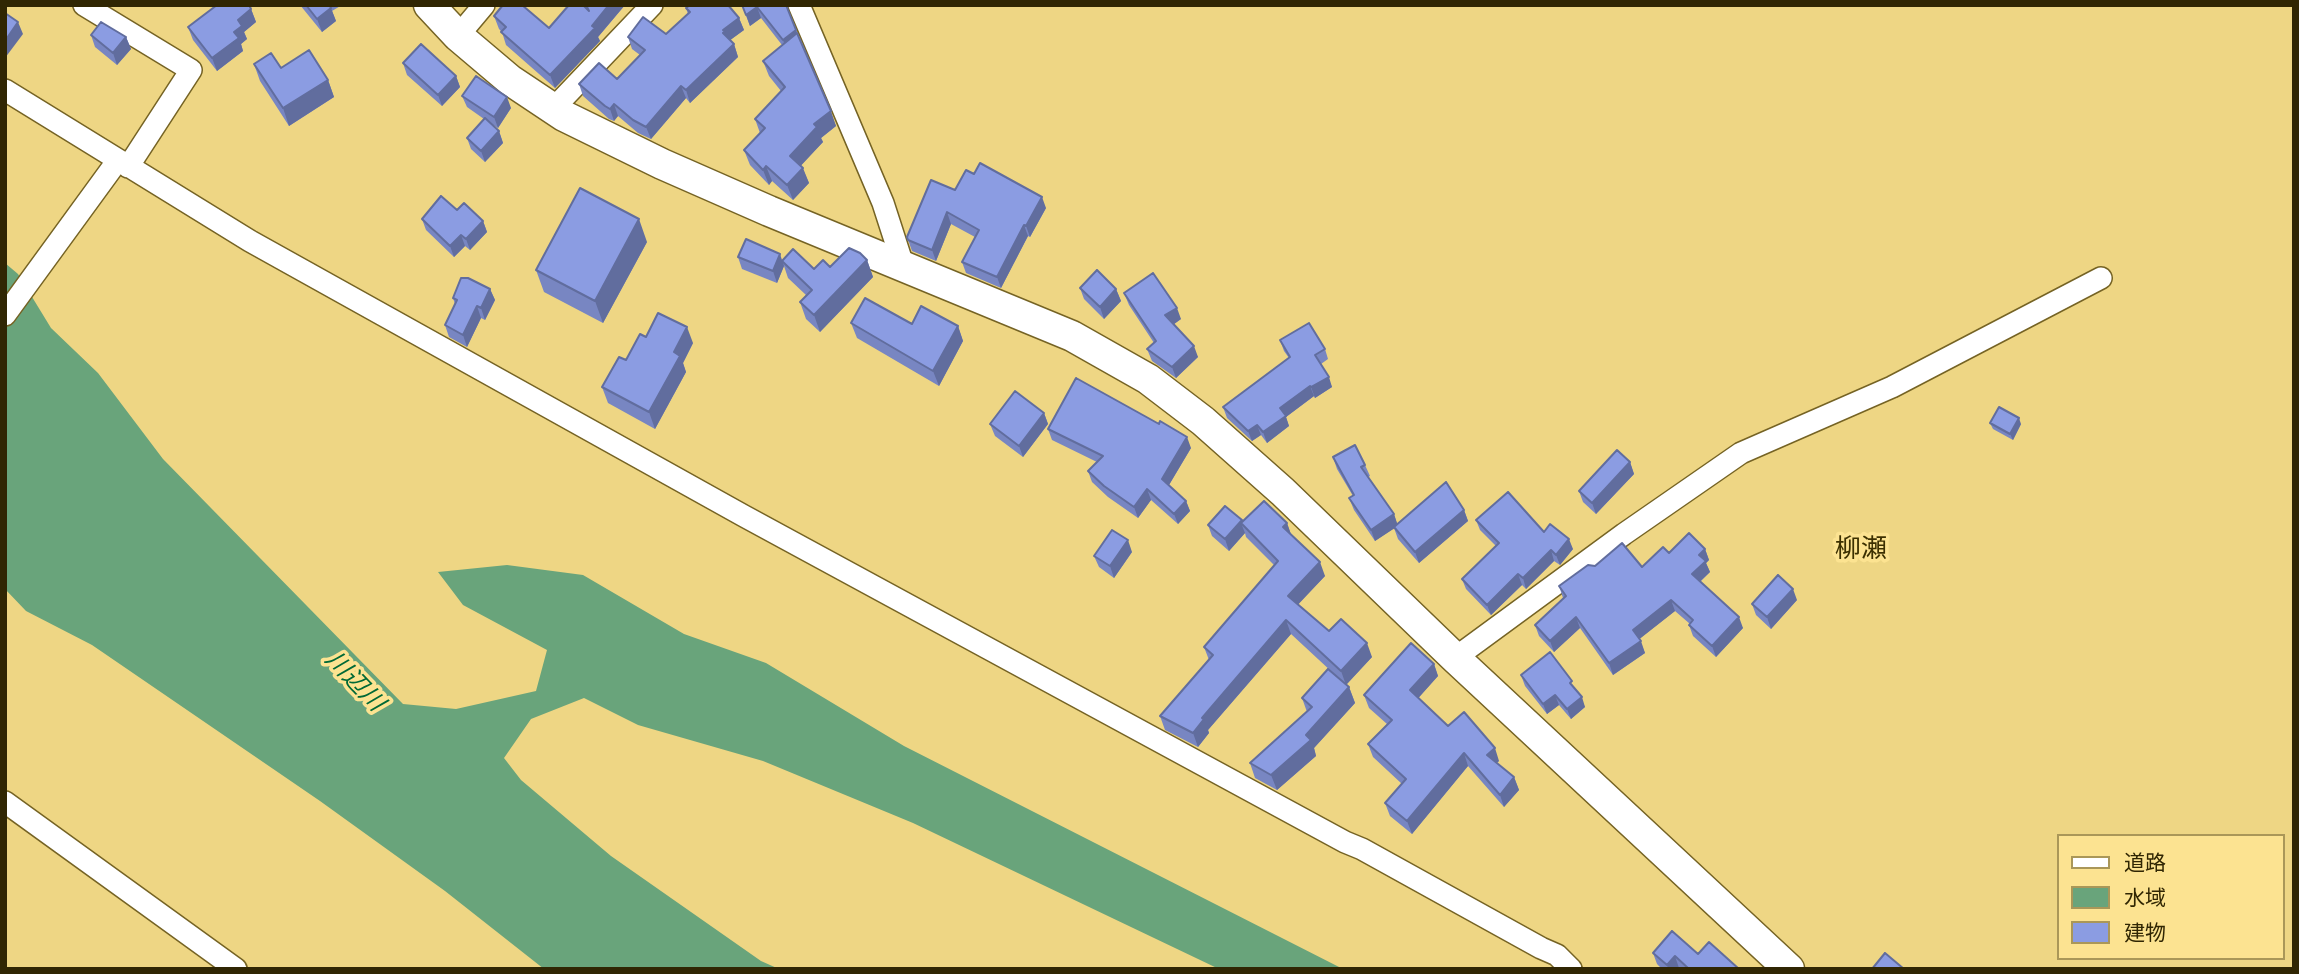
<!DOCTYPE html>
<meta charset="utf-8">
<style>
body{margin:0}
#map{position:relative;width:2299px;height:974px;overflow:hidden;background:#eed684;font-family:Spectral,"Noto Sans JP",serif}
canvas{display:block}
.frame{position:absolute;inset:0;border:7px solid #302603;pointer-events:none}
.legend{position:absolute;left:2057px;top:834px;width:228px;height:126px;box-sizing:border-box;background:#fce391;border:2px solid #aa9758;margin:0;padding:9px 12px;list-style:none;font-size:21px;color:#302603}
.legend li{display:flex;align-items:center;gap:14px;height:35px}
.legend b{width:35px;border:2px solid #aa9758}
</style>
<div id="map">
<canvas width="2299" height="974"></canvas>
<div class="frame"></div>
<ul class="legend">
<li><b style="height:9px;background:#fff"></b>道路</li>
<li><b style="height:19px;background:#69a47b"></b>水域</li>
<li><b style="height:19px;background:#8b9ce2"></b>建物</li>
</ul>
</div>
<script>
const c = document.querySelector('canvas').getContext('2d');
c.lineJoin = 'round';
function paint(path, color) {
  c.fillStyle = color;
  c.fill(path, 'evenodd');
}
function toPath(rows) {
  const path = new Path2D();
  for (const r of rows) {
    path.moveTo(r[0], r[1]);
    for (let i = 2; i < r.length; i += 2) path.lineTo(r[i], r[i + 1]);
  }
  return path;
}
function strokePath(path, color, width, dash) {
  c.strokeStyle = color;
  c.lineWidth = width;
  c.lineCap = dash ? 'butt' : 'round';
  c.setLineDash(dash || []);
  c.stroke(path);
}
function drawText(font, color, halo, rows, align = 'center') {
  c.font = font + ' Spectral,"Noto Sans JP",serif';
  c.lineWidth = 7;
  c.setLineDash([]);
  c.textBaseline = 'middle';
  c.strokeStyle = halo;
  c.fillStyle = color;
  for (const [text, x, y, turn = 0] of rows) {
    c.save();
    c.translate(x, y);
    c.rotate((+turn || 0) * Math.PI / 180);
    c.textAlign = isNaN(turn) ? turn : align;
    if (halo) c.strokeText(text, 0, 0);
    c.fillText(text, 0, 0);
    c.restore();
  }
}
paint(toPath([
 [5,263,18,274,51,328,98,373,163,459,403,704,456,709,536,691,547,650,463,605,438,572,507,565,583,575,684,634,766,663,904,746,1343,969,1219,969,913,823,763,761,638,725,584,698,531,719,504,758,521,780,611,856,761,961,779,969,544,969,445,891,320,801,92,645,26,611,5,589]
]), '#69a47b');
const street = toPath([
 [84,5,191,70,128,167],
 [799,5,883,203,903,265],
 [458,36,484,5],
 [5,90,250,241,744,516,1345,842,1362,849,1541,948,1557,955,1571,969],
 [553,109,652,5],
 [5,315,118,160],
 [1455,658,1624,534,1741,453,1892,387,2101,278],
 [5,802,236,969]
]);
const secondary = toPath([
 [429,5,458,36,510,80,564,116,662,164,769,211,1072,336,1148,379,1203,421,1283,492,1455,658,1789,969]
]);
strokePath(street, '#756324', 24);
strokePath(secondary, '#756324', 33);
strokePath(street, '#fff', 21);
strokePath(secondary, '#fff', 30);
paint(toPath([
 [214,5,249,5,251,9,256,22,244,32,247,39,241,44,243,51,217,71,193,40,188,27,215,6],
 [300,5,342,5,332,11,336,21,322,32],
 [583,5,625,5,598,37,600,41,555,88,506,45,502,32,499,29,494,16,549,28],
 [742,5,786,5,836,126,821,138,823,142,801,165,809,183,793,200,772,181,769,185,750,165,744,150,760,133,755,119,781,91,769,76,763,61,782,45,761,18,750,26],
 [686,8,739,18,744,30,730,40,734,44,738,57,690,103,686,98,651,139,638,133,618,116,614,121,609,119,583,96,579,84,617,79,640,55,632,49,628,37,666,34,688,14],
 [91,35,126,37,131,49,117,65,95,47],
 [403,63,456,76,460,87,442,106,407,75],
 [254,64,328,80,334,97,289,126,260,81],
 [462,96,511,108,498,128,490,123,499,131,503,143,485,162,471,149,467,138,484,119,467,107],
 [955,190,1046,208,1030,237,1028,236,1001,288,966,273,962,262,975,237,951,224,936,261,912,251,907,237],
 [457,210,483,221,487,232,470,250,465,246,454,257,426,230,422,219],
 [647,242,603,323,544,292,536,270],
 [738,257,782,260,814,269,830,267,867,260,873,277,820,332,806,319,800,302,806,295,788,278,784,266,777,283,742,269],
 [1080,288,1116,289,1121,301,1104,319,1084,299],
 [490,289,495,300,485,320,481,318,467,347,449,337,445,325,455,304,453,298],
 [1124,293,1181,319,1174,324,1198,357,1176,378,1152,361,1147,349,1154,343,1129,305],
 [851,323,912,324,958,326,963,341,939,386,857,338],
 [646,337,693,343,683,363,686,372,655,429,608,403,602,387],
 [1280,340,1325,349,1328,359,1321,364,1332,387,1315,398,1314,396,1286,417,1289,426,1267,443,1261,435,1252,441,1227,418,1223,407,1289,358,1284,351],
 [1044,413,1048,424,1023,457,995,436,990,424],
 [1990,423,2021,424,2013,440,1993,429],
 [1048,429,1191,448,1169,485,1186,501,1190,511,1178,524,1151,500,1138,518,1108,497,1092,482,1088,471,1097,462,1052,440],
 [1333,457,1365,465,1370,476,1368,477,1394,514,1397,524,1464,510,1468,521,1419,563,1398,539,1394,528,1375,541,1354,510,1349,498,1353,496,1337,469],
 [1630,462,1634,474,1596,514,1583,502,1579,491],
 [1476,520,1544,532,1573,549,1560,565,1554,561,1526,589,1522,585,1491,615,1466,589,1462,579,1496,546,1480,530],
 [1242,522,1287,523,1291,535,1325,576,1298,604,1329,631,1372,657,1346,685,1291,634,1208,730,1209,733,1198,747,1165,730,1160,716,1209,660,1204,647,1274,565,1246,537,1245,533,1229,551,1212,536,1208,525],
 [1705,549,1709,560,1706,563,1710,572,1700,582,1743,628,1716,657,1693,636,1689,625,1690,624,1675,611,1639,639,1645,653,1613,675,1580,628,1554,652,1539,636,1535,625,1563,598,1559,586,1595,566,1642,567,1669,553],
 [1132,552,1114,578,1099,567,1094,556],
 [1797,600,1771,629,1756,615,1752,604],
 [1434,664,1438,676,1418,698,1448,726,1499,761,1497,763,1514,777,1519,790,1504,807,1468,766,1412,834,1390,816,1385,803,1402,784,1373,757,1368,744,1387,724,1369,708,1364,695],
 [1521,675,1576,690,1585,707,1571,719,1559,705,1547,714,1525,686],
 [1349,687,1355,703,1314,748,1316,756,1277,790,1255,778,1250,763,1307,712,1302,698],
 [1653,953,1698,954,1739,969,1662,969,1657,964]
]), '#7886c2');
paint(toPath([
 [609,5,625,5,598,37,600,41,555,88,550,75],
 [757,7,761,18,750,26,746,15],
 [331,8,336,21,322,32,317,19],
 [251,9,256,22,244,32,247,39,241,44,243,51,217,71,212,58,238,20],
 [739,18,744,30,729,41,723,33,723,30],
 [18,22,23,34,5,58,5,41],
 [796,30,800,41,787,51,783,40],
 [126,37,131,49,117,65,113,53],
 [734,44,738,57,690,103,686,90],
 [456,76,460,87,442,106,438,95],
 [328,80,334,97,289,126,283,108],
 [681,86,686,98,651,139,646,127],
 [507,97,511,108,498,128,494,117],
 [614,104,618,116,614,121,610,109],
 [831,111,836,126,821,138,823,142,796,171,790,156,814,124],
 [499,131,503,143,485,162,481,151],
 [766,166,772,181,769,185,763,170],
 [803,168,809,183,793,200,787,185],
 [1042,197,1046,208,1030,237,1026,226],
 [947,212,951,224,936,261,932,250],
 [639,219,647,242,603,323,595,301],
 [483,221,487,232,470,250,466,239],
 [1024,225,1028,236,1001,288,997,277],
 [461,235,465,246,454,257,450,246],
 [780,254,784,266,777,283,773,271],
 [867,260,873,277,820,332,814,315],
 [490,289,495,300,485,320,481,308],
 [1116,289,1121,301,1104,319,1100,307],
 [477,306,481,318,467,347,463,335],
 [1177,308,1181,319,1170,327,1165,315],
 [958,326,963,341,939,386,933,371],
 [687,327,693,343,683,363,686,372,655,429,649,412,674,352],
 [1194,346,1198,357,1176,378,1172,367],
 [1329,377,1332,387,1315,398,1311,387],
 [1310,386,1314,396,1286,417,1289,426,1267,443,1263,432,1280,408],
 [1044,413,1048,424,1023,457,1019,446],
 [2019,418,2021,424,2013,440,2010,434],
 [1257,425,1261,435,1252,441,1248,431],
 [1187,437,1191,448,1166,490,1162,479],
 [1630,462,1634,474,1596,514,1592,503],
 [1147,489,1151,500,1138,518,1134,507],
 [1186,501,1190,511,1178,524,1174,514],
 [1464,510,1468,521,1419,563,1415,552],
 [1394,514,1398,526,1375,541,1371,530],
 [1242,520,1243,525,1241,523,1245,533,1229,551,1225,539],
 [1287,523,1292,537,1283,527],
 [1569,539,1573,549,1560,565,1556,555],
 [1128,540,1132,552,1114,578,1110,566],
 [1705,549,1709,560,1706,563,1710,572,1696,585,1692,574,1699,555],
 [1551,550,1554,561,1526,589,1523,578],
 [1320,562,1325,576,1293,610,1288,596],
 [1518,574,1522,585,1491,615,1487,605],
 [1793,589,1797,600,1771,629,1767,617],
 [1671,600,1675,611,1637,641,1633,630],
 [1576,617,1580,628,1554,652,1550,641],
 [1739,617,1743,628,1716,657,1712,646],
 [1286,620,1291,634,1208,730,1209,733,1198,747,1193,733,1202,718],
 [1641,641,1645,653,1613,675,1609,663],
 [1367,643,1372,657,1346,685,1341,671],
 [1434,664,1438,676,1414,703,1410,690],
 [1349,687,1355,703,1314,748,1316,756,1277,790,1271,775],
 [1555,695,1559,705,1547,714,1543,704],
 [1582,697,1585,707,1571,719,1567,709],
 [1495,748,1499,761,1491,767,1487,755],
 [1464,753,1468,766,1412,834,1407,821],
 [1514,777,1519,790,1504,807,1500,795],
 [1675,956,1679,968,1668,969,1667,965]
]), '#616d9e');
const building = toPath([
 [217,5,249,5,251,9,238,20,242,26,234,32,239,38,212,58,188,27,217,5],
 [306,5,329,5,331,8,317,19,306,5],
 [503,5,522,5,549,28,569,5,583,5,589,11,586,5,609,5,592,26,595,28,550,75,501,32,506,27,494,16,503,5],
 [690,5,728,5,739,18,723,30,725,32,723,33,734,44,686,90,681,86,646,127,633,120,614,104,610,109,605,106,579,84,599,63,617,79,645,50,628,37,643,17,666,34,690,12,686,8,690,5],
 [742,5,786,5,796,30,783,40,757,7,746,15,742,5],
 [5,13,18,22,5,41,5,13],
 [101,22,126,37,113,53,91,35,101,22],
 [797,33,831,111,814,124,817,127,790,156,803,168,787,185,766,166,763,170,744,150,765,128,755,119,785,87,763,61,797,33],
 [421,44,456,76,438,95,403,63,421,44],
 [309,50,328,80,283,108,254,64,271,53,281,68,309,50],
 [476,76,507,97,494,117,462,96,476,76],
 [485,118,499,131,481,151,467,138,485,118],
 [980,163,1042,197,1026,226,1024,225,997,277,962,262,979,230,947,212,932,250,908,240,907,237,931,180,955,190,966,170,974,174,980,163],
 [580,188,639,219,595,301,536,270,580,188],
 [441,196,457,210,464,203,483,221,466,239,461,235,450,246,422,219,441,196],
 [746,239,780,254,773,271,738,257,746,239],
 [849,248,860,253,867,260,814,315,800,302,812,290,782,261,793,249,814,269,823,260,830,267,849,248],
 [1097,270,1116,289,1100,307,1080,288,1097,270],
 [1153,273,1177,308,1165,315,1194,346,1172,367,1147,349,1156,341,1124,293,1153,273],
 [461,278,468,278,490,289,481,308,477,306,463,335,445,325,457,300,453,298,461,278],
 [865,298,912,324,921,306,958,326,933,371,851,323,865,298],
 [658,313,687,327,674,352,680,356,649,412,602,387,619,357,626,360,640,334,646,337,658,313],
 [1309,323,1325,349,1315,355,1329,377,1311,387,1310,386,1280,408,1286,416,1263,432,1257,425,1248,431,1223,407,1290,357,1280,340,1309,323],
 [1076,378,1159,424,1160,421,1187,437,1162,479,1186,501,1174,514,1147,489,1134,507,1104,486,1088,471,1103,456,1048,429,1076,378],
 [1015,391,1044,413,1019,446,990,424,1015,391],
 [1999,407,2019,418,2010,434,1990,423,1999,407],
 [1355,445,1365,465,1361,467,1394,514,1371,530,1349,498,1354,495,1333,457,1355,445],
 [1617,450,1630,462,1592,503,1579,491,1617,450],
 [1446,482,1464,510,1415,552,1394,527,1446,482],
 [1508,492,1544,532,1550,524,1569,539,1556,555,1551,550,1523,578,1518,574,1487,605,1462,579,1499,543,1476,520,1508,492],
 [1264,501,1287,523,1283,527,1320,562,1288,596,1329,631,1341,619,1367,643,1341,671,1286,620,1202,718,1204,719,1193,733,1160,716,1213,655,1204,647,1278,561,1241,523,1264,501],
 [1225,506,1242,520,1225,539,1208,525,1225,506],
 [1112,530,1128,540,1110,566,1094,556,1112,530],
 [1689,533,1705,549,1699,555,1706,561,1692,574,1739,617,1712,646,1689,625,1693,620,1671,600,1633,630,1641,641,1609,663,1576,617,1550,641,1535,625,1566,596,1559,586,1588,565,1595,566,1622,543,1642,567,1663,547,1669,553,1689,533],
 [1778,575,1793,589,1767,617,1752,604,1778,575],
 [1411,643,1434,664,1410,690,1448,726,1464,712,1495,748,1487,755,1514,777,1500,795,1464,753,1407,821,1385,803,1406,779,1368,744,1392,720,1364,695,1411,643],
 [1550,652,1572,681,1570,683,1582,697,1567,709,1555,695,1543,704,1521,675,1550,652],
 [1328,669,1349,687,1306,735,1311,740,1271,775,1250,763,1312,707,1302,698,1328,669],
 [1672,931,1698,954,1709,942,1739,969,1689,969,1675,956,1667,965,1653,953,1672,931],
 [1885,953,1904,969,1872,969,1885,953]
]);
paint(building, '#8b9ce2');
strokePath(building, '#616d9e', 2);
drawText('italic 24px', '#016936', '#fce391', [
 ["川辺川",353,683,46]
]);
drawText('26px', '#3c3001', '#fce391', [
 ["柳瀬",1861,552]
]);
</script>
